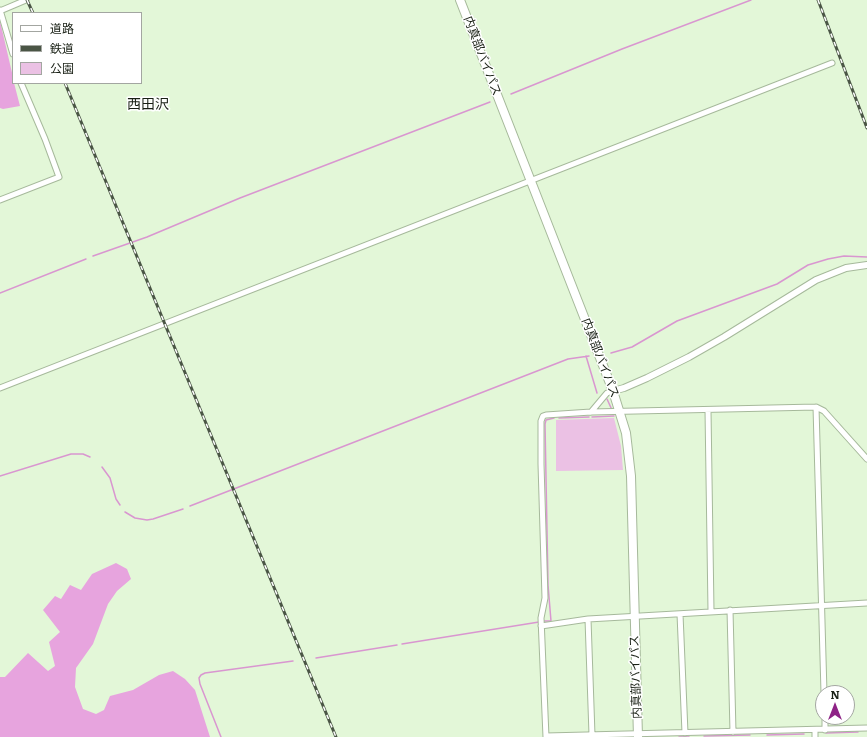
<!DOCTYPE html>
<meta charset="utf-8">
<style>
body{margin:0}
#map{position:relative;width:867px;height:737px;overflow:hidden;background:#e3f7d8;font-family:Literata,"Noto Sans JP",serif}
canvas{display:block}
.legend{position:absolute;left:12px;top:12px;width:130px;height:72px;box-sizing:border-box;background:#fff;border:1px solid #a3a6a1;margin:0;padding:5px 7px;list-style:none;font-size:12px;color:#192015}
.legend li{display:flex;align-items:center;gap:8px;height:20px}
.legend b{width:20px;border:1px solid #a3a6a1}
.north{position:absolute;left:815px;top:685px;width:40px;height:40px;box-sizing:border-box;background:#fff;border:1px solid #a3a6a1;border-radius:50%;rotate:0deg;font-size:11px;font-weight:700;line-height:16px;text-align:center;color:#192015}
.north::after{content:'';display:block;margin:auto;width:14px;height:18px;background:#8e2386;clip-path:polygon(50% 0,100% 100%,50% 72%,0 100%)}
</style>
<div id="map">
<canvas width="867" height="737"></canvas>
<ul class="legend">
<li><b style="height:5px;background:#fff"></b>道路</li>
<li><b style="height:5px;background:#4a5545"></b>鉄道</li>
<li><b style="height:11px;background:#ebc1e4"></b>公園</li>
</ul>
<div class="north">N</div>
</div>
<script>
const c = document.querySelector('canvas').getContext('2d');
c.lineJoin = 'round';
function paint(path, color) {
  c.fillStyle = color;
  c.fill(path, 'evenodd');
}
function toPath(rows) {
  const path = new Path2D();
  for (const r of rows) {
    path.moveTo(r[0], r[1]);
    for (let i = 2; i < r.length; i += 2) path.lineTo(r[i], r[i + 1]);
  }
  return path;
}
function strokePath(path, color, width, dash) {
  c.strokeStyle = color;
  c.lineWidth = width;
  c.lineCap = dash ? 'butt' : 'round';
  c.setLineDash(dash || []);
  c.stroke(path);
}
function drawText(font, color, halo, rows, align = 'center') {
  c.font = font + ' Literata,"Noto Sans JP",serif';
  c.lineWidth = 3;
  c.setLineDash([]);
  c.textBaseline = 'middle';
  c.strokeStyle = halo;
  c.fillStyle = color;
  for (const [text, x, y, turn = 0] of rows) {
    c.save();
    c.translate(x, y);
    c.rotate((+turn || 0) * Math.PI / 180);
    c.textAlign = isNaN(turn) ? turn : align;
    if (halo) c.strokeText(text, 0, 0);
    c.fillText(text, 0, 0);
    c.restore();
  }
}
paint(toPath([
 [614,418,621,446,623,470,556,471,556,420]
]), '#ebc1e4');
paint(toPath([
 [0,21,13,77,13,83,14,83,20,106,3,109,0,108],
 [116,563,127,569,131,579,117,591,108,604,93,644,76,668,75,687,83,709,96,714,104,710,110,696,133,690,159,675,173,671,185,679,195,690,210,737,0,737,0,677,5,677,28,653,48,671,55,666,49,642,60,632,43,610,55,596,61,599,70,585,81,590,92,574]
]), '#e7a4de');
strokePath(toPath([
 [511,94,622,49,751,0],
 [93,256,147,237,240,198,490,102],
 [0,293,86,259],
 [611,353,632,347,677,321,777,284,808,265,828,259,844,256,867,257],
 [586,356,597,393],
 [607,399,612,410],
 [592,417,614,416],
 [559,418,589,417],
 [102,467,110,478,116,499,120,505],
 [0,476,71,454,83,454,90,457],
 [190,506,568,359,589,356],
 [125,512,135,518,147,520,153,519,183,509],
 [543,621,551,621,548,585,545,424,546,420,554,418],
 [402,644,539,622],
 [316,658,397,645],
 [826,733,858,732],
 [767,735,804,734],
 [704,736,750,735],
 [221,737,200,684,199,678,201,675,205,673,293,661],
 [679,737,689,737]
]), '#d996d0', 1.5);
const minor = toPath([
 [0,10,13,54],
 [0,11,26,0],
 [0,200,59,177,45,139,21,83],
 [0,388,832,63],
 [816,407,824,693],
 [708,410,711,611],
 [591,412,607,393,613,391],
 [730,610,733,732],
 [680,614,685,733],
 [588,619,592,735],
 [541,626,588,619,867,603],
 [825,717,825,730],
 [815,730,815,737],
 [546,736,867,728],
 [546,737,541,618,545,598,541,464,541,421,543,416,546,415,591,412,816,407,824,411,867,459]
]);
const tertiary = toPath([
 [613,391,624,388,647,378,689,357,724,337,816,280,846,268,867,265]
]);
const trunk = toPath([
 [460,0,613,391,626,433,631,476,638,737]
]);
strokePath(minor, '#a6b99b', 7);
strokePath(tertiary, '#a6b99b', 8);
strokePath(trunk, '#a6b99b', 10);
strokePath(minor, '#fff', 5);
strokePath(tertiary, '#fff', 6);
strokePath(trunk, '#fff', 8);
const rail = toPath([
 [27,0,33,13],
 [818,0,867,128],
 [65,83,336,737]
]);
strokePath(rail, '#4a5545', 3);
strokePath(rail, '#fff', 1.5, [4.5]);
drawText('12px', '#192015', '#fff', [
 ["内真部バイパス",482,56,69],
 ["内真部バイパス",600,358,69],
 ["内真部バイパス",636,677,-92]
]);
drawText('14px', '#192015', '#fff', [
 ["西田沢",148,105]
]);
</script>
